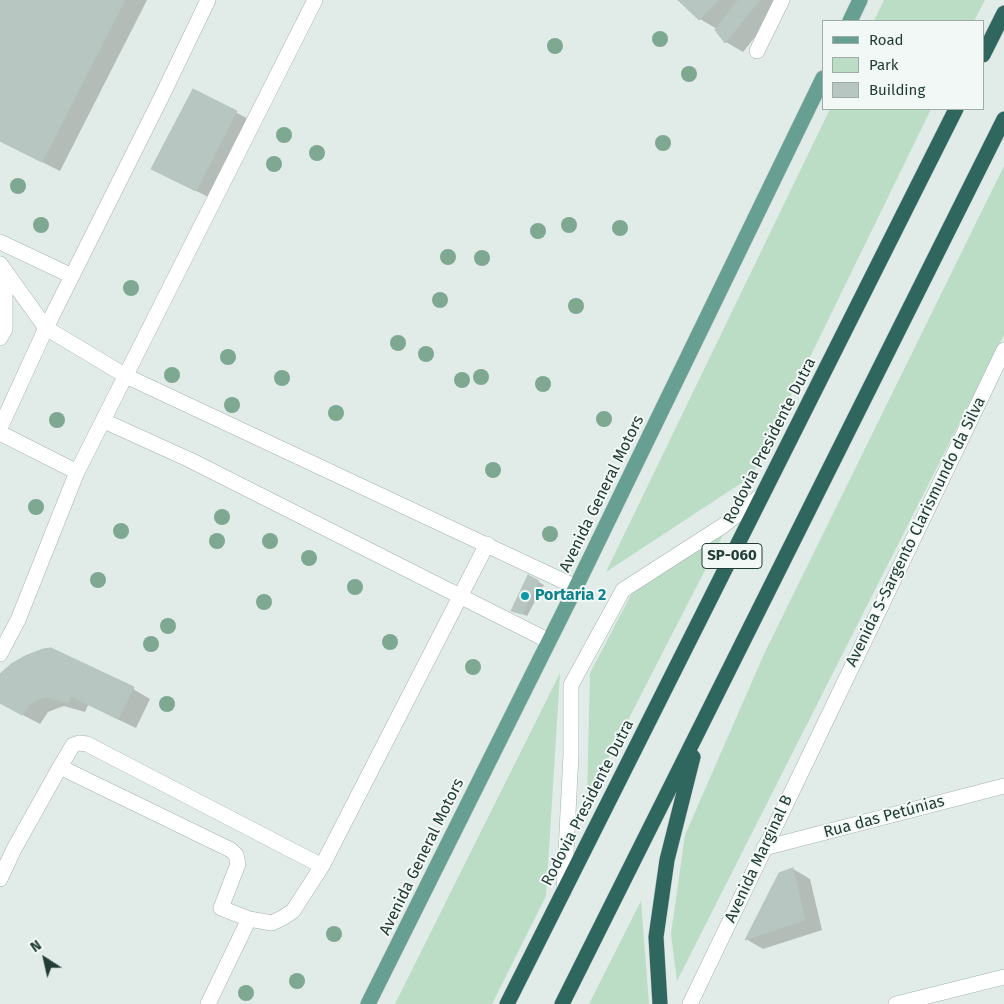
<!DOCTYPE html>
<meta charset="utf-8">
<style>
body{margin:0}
#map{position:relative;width:1004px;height:1004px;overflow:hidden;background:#e1ebe7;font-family:"Fira Sans",sans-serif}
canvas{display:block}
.legend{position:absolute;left:822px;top:20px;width:162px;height:90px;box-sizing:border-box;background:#f2f8f5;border:1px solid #9fada9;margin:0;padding:6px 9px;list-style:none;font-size:15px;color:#223c36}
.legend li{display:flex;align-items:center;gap:10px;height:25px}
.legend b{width:25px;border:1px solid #9fada9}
.north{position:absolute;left:20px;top:934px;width:50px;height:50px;-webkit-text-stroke:4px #f2f8f5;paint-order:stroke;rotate:325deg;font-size:14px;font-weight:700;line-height:20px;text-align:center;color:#223c36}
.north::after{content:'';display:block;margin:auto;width:18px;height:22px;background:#223c36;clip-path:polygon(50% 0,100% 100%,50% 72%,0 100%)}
</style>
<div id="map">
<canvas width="1004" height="1004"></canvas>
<ul class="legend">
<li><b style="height:6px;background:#67a093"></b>Road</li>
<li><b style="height:14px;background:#bbdcc5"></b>Park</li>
<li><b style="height:14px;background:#b7c6c0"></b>Building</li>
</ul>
<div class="north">N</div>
</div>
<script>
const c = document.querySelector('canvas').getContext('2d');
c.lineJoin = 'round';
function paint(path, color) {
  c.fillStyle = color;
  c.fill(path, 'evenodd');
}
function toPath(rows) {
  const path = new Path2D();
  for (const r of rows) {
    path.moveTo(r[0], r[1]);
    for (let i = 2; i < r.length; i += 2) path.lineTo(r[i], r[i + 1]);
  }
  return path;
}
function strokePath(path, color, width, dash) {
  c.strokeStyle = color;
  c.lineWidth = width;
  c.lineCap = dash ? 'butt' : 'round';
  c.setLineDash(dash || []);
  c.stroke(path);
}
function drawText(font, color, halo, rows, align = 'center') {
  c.font = font + ' "Fira Sans",sans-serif';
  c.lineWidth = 4;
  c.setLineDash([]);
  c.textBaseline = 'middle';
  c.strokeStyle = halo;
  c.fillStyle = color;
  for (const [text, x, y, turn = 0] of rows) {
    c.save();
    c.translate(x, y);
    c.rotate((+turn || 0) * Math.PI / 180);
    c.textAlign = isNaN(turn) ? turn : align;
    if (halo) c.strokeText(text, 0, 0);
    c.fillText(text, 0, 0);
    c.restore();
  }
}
paint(toPath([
 [884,0,985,0,974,21,874,21],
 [830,109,931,109,752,476,606,572],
 [1004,166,1004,335,677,981,671,934,685,835,765,652],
 [724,533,587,800,590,673,632,593],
 [560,673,546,896,492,1004,395,1004],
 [641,901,649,1004,589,1004]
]), '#bbdcc5');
paint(toPath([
 [0,0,147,0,60,171,0,141],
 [680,0,781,0,783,2,743,52,726,42,717,29,700,19],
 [194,90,254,122,214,200,153,169],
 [529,577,544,585,527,616,512,610],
 [0,676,133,689,150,699,136,728,88,705,85,712,64,706,58,708,48,712,40,724,0,703],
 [793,869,810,879,822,930,763,949,746,939]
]), '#0003');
const building = toPath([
 [0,0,125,0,42,162,0,141,0,0],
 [678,0,719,0,699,20,678,0],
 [738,0,760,0,725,43,715,30,738,0],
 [193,89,237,111,196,191,151,169,193,89],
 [528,575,539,581,522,614,511,611,528,575],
 [51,648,134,687,118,719,71,696,68,703,46,697,40,699,31,703,22,715,0,703,0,674,11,664,25,656,43,649,51,648],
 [793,868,805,920,745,940,779,873,793,868]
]);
paint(building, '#b7c6c0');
strokePath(building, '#b4c5be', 1);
const minor = toPath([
 [757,51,782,0],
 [0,242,72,276],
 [0,264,46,328,126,376,576,587],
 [0,338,5,329,5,272],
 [104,421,190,460,549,641],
 [0,428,46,328,161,98,208,0],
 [0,433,77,472],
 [0,654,18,620,77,472,315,0],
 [60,767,73,745,79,743,87,744,322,866],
 [764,848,1004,786],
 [0,879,14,849,60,767,231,850,236,855,238,864,221,908,249,919,272,923,284,917,293,911,322,866,487,544],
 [564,891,571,754,571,685,623,590,724,525,763,494],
 [208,1004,249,919],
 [690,1004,1004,350],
 [896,1004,1004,977]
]);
const major = toPath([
 [850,21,860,0],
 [368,1004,576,587,823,78]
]);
const highway = toPath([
 [983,55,1004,13],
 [507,1004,956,109],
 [562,1004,1004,119],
 [660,1004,656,937,667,860,693,757]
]);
strokePath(minor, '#a4b3ae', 16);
strokePath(major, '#c1c8c7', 16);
strokePath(highway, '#c1c8c7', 16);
strokePath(minor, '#fff', 15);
strokePath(major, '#67a093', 15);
strokePath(highway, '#2f675e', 15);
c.fillStyle = '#7ea891';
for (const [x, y] of [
 [660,39],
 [555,46],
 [689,74],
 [284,135],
 [663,143],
 [317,153],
 [274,164],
 [18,186],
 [41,225],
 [569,225],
 [620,228],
 [538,231],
 [448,257],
 [482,258],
 [131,288],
 [440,300],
 [576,306],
 [398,343],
 [426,354],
 [228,357],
 [172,375],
 [481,377],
 [282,378],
 [462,380],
 [543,384],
 [232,405],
 [336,413],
 [604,419],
 [57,420],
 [493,470],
 [36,507],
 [222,517],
 [121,531],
 [550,534],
 [217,541],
 [270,541],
 [309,558],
 [98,580],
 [355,587],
 [264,602],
 [168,626],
 [390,642],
 [151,644],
 [473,667],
 [167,704],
 [334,934],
 [297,981],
 [246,993]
]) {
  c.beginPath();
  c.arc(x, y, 8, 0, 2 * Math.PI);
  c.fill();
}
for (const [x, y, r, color] of [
 [525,596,5,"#0f9aa8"]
]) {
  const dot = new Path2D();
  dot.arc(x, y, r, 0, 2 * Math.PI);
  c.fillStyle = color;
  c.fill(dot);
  strokePath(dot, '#f2f8f5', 2);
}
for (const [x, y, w] of [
 [732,556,60]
]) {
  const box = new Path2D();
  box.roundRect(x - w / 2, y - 12.5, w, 25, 4);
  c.fillStyle = '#f2f8f5';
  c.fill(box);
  strokePath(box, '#223c36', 1);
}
drawText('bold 15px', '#223c36', null, [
 ["SP-060",732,556]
]);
drawText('16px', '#223c36', '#f2f8f5', [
 ["Rodovia Presidente Dutra",770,441,-63],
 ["Avenida General Motors",602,494,-64],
 ["Avenida S-Sargento Clarismundo da Silva",916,532,-64],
 ["Rodovia Presidente Dutra",588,803,-63],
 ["Rua das Petúnias",884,817,-15],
 ["Avenida General Motors",422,857,-64],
 ["Avenida Marginal B",759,859,-65]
]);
drawText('bold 16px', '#0d838f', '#f2f8f5', [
 ["Portaria 2",535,596]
], 'left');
</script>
